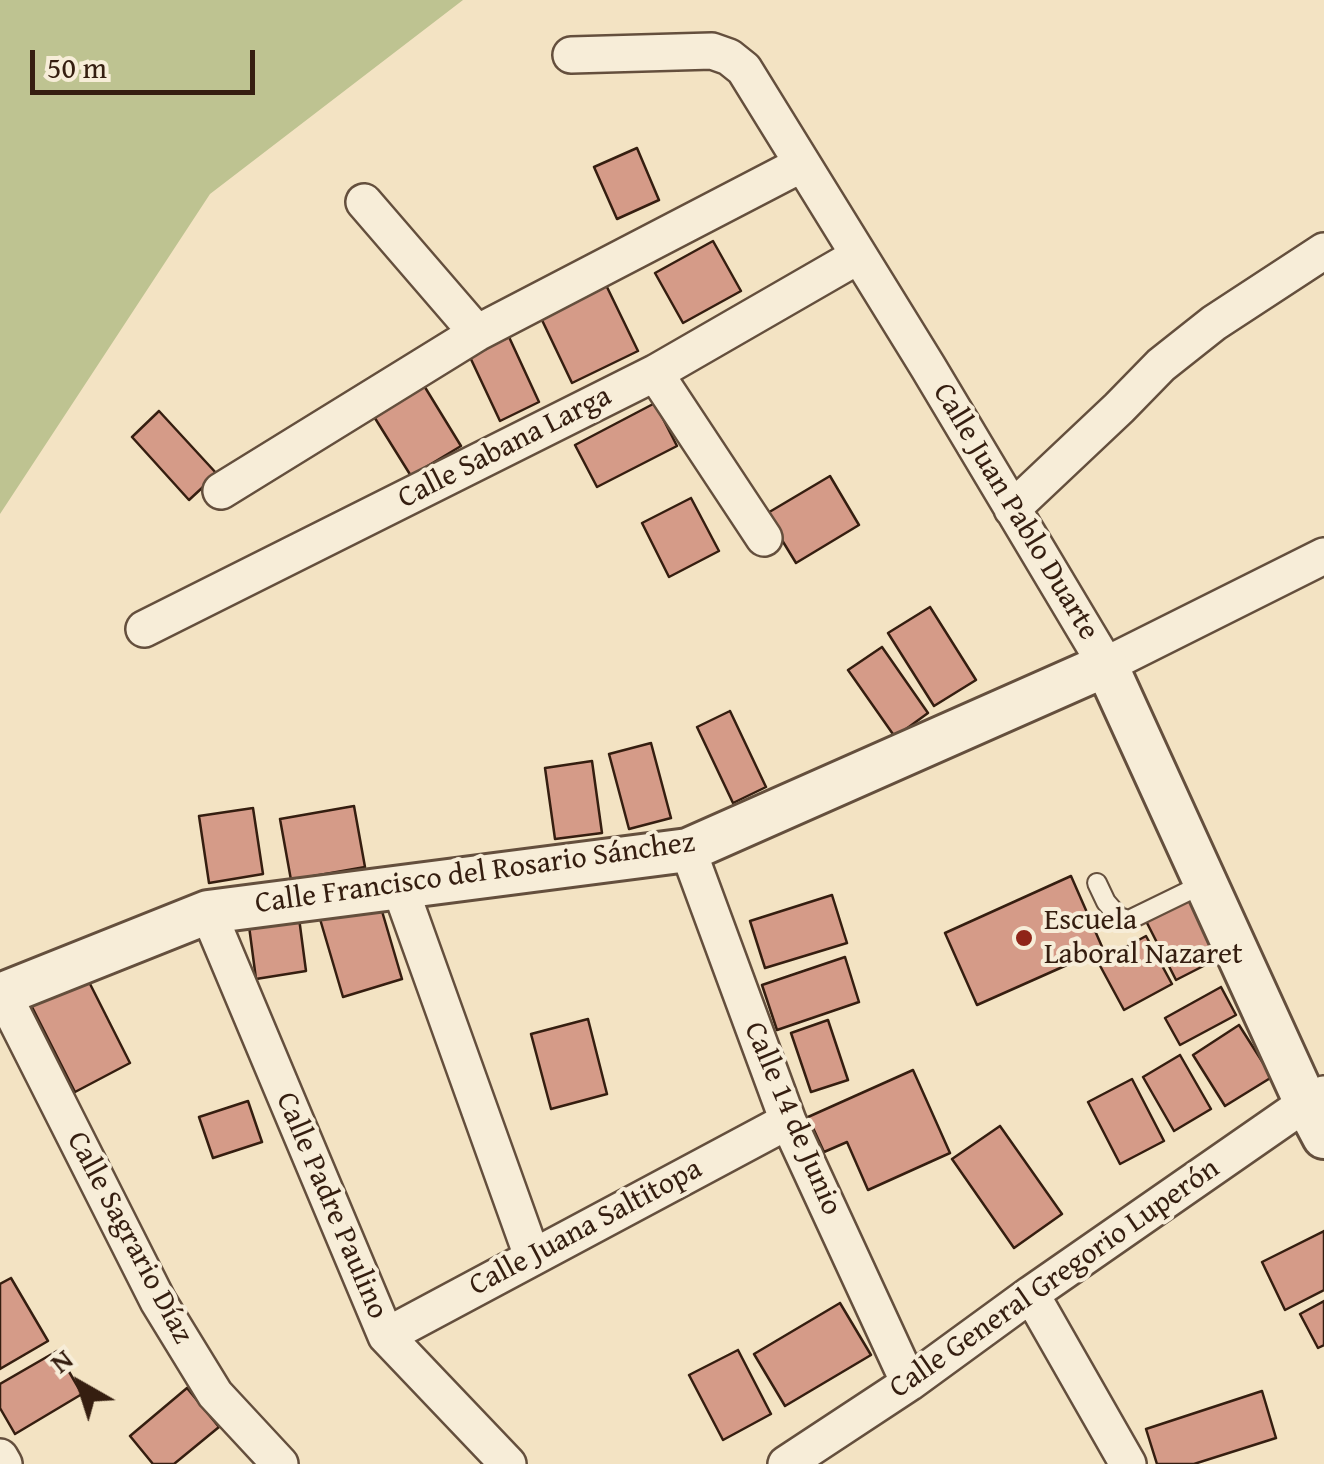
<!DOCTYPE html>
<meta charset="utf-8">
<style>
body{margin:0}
#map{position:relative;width:1324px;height:1464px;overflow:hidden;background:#f3e3c3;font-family:"Gentium Book Plus",serif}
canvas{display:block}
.north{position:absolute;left:30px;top:1334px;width:100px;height:100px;-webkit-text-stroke:8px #f7edd8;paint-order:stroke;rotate:321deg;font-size:28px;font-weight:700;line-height:40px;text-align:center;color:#351e10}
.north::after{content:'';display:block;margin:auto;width:35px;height:45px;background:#351e10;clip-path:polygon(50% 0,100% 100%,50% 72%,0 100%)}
.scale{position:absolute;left:30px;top:50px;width:225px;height:45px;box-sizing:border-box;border:5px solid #351e10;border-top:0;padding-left:12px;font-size:30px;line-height:35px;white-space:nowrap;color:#351e10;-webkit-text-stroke:8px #f7edd8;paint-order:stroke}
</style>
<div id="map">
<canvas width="1324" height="1464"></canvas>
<div class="north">N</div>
<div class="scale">50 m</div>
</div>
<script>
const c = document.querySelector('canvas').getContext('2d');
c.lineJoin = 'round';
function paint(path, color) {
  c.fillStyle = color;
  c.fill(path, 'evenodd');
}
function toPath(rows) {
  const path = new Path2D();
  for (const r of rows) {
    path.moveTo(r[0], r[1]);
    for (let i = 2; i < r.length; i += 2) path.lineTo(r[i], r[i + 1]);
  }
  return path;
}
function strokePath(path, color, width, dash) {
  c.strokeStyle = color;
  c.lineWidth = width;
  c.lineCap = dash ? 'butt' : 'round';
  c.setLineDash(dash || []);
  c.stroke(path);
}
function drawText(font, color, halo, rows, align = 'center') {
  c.font = font + ' "Gentium Book Plus",serif';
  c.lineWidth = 8;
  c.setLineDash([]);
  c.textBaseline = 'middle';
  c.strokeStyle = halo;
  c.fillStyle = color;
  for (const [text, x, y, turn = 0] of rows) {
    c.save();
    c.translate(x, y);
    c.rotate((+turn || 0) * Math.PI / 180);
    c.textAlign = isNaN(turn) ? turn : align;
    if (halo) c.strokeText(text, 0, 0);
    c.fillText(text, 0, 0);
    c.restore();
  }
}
paint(toPath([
 [0,0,463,0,210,194,0,514]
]), '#bec391');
const building = toPath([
 [637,148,659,200,617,219,594,167,637,148],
 [713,241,741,291,683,323,655,273,713,241],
 [606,285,638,351,572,383,541,318,606,285],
 [509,337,539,402,500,421,469,355,509,337],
 [423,384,461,446,411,476,373,415,423,384],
 [655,403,677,446,597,487,575,445,655,403],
 [159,411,217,474,189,500,132,437,159,411],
 [830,476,859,525,796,563,766,514,830,476],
 [691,498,719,551,669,577,642,523,691,498],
 [930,607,976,680,934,706,888,633,930,607],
 [882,647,928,713,895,737,848,670,882,647],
 [730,711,766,787,733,803,697,727,730,711],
 [651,743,671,818,629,829,609,754,651,743],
 [592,761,602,833,555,839,545,768,592,761],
 [354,806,365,867,291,880,280,819,354,806],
 [253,808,263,874,209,883,199,816,253,808],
 [1071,876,1103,949,977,1005,945,933,1071,876],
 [832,895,847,943,765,968,750,921,832,895],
 [1190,898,1221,957,1176,980,1146,921,1190,898],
 [379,901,402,979,343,997,320,919,379,901],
 [299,918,306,971,256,979,249,926,299,918],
 [1146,936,1172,984,1124,1010,1098,962,1146,936],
 [845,957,859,1002,777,1030,762,985,845,957],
 [85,974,130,1063,75,1092,30,1003,85,974],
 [1221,987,1236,1015,1180,1045,1165,1018,1221,987],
 [588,1019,607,1094,551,1109,531,1034,588,1019],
 [828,1020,848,1080,811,1092,791,1033,828,1020],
 [1239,1025,1272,1077,1225,1106,1193,1055,1239,1025],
 [1180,1055,1211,1109,1174,1131,1143,1077,1180,1055],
 [913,1070,950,1153,868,1190,847,1142,824,1152,808,1117,913,1070],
 [1132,1079,1164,1141,1120,1164,1088,1102,1132,1079],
 [248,1101,262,1142,213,1158,199,1117,248,1101],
 [1000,1126,1062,1214,1014,1248,952,1159,1000,1126],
 [1324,1231,1324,1290,1285,1310,1262,1262,1324,1231],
 [11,1278,48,1341,0,1369,0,1284,11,1278],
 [1324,1301,1324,1345,1318,1348,1300,1314,1324,1301],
 [840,1303,871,1355,785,1406,754,1354,840,1303],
 [738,1350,771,1414,723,1440,689,1375,738,1350],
 [57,1351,82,1394,15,1434,0,1408,0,1384,57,1351],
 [187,1388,219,1427,174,1464,153,1464,130,1436,187,1388],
 [1262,1391,1276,1438,1194,1464,1157,1464,1146,1429,1262,1391]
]);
paint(building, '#d59b88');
strokePath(building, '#351e10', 2.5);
const service = toPath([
 [1097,883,1106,902,1119,917,1129,920,1205,883]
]);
const minor = toPath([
 [571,55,712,51,729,57,744,69,928,367,1106,665,1324,556],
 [364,202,477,333],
 [655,373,764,538],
 [221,491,477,333,802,164],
 [1012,509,1119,408,1161,365,1214,323,1324,251],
 [144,629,655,373,858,256],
 [688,850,788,1121,909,1383],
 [400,888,532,1256],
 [208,912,386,1336,508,1464],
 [3,994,158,1301,215,1394,280,1464],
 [1031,1294,1128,1464],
 [386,1336,788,1121],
 [0,1457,4,1464],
 [786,1464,909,1383,1031,1294,1306,1103,1324,1094]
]);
const tertiary = toPath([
 [0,995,208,912,688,850,1106,665,1306,1103,1324,1137]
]);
strokePath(service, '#644f3d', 22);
strokePath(minor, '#644f3d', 40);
strokePath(tertiary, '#644f3d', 48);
strokePath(service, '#f7edd8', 18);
strokePath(minor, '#f7edd8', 35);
strokePath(tertiary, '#f7edd8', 42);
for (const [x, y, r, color] of [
 [1024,938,10,"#8f2418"]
]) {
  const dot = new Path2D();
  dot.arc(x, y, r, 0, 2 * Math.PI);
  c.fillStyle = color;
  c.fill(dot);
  strokePath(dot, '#f7edd8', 4);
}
drawText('30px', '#351e10', '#f7edd8', [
 ["Calle Sabana Larga",505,448,-27],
 ["Calle Juan Pablo Duarte",1015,512,59],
 ["Calle Francisco del Rosario Sánchez",475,874,-8],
 ["Calle 14 de Junio",792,1119,67],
 ["Calle Padre Paulino",331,1206,67],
 ["Calle Juana Saltitopa",586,1228,-28],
 ["Calle Sagrario Díaz",129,1238,62],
 ["Calle General Gregorio Luperón",1055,1279,-35]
]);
drawText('30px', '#351e10', '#f7edd8', [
 ["Escuela",1044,921],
 ["Laboral Nazaret",1044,955]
], 'left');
</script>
